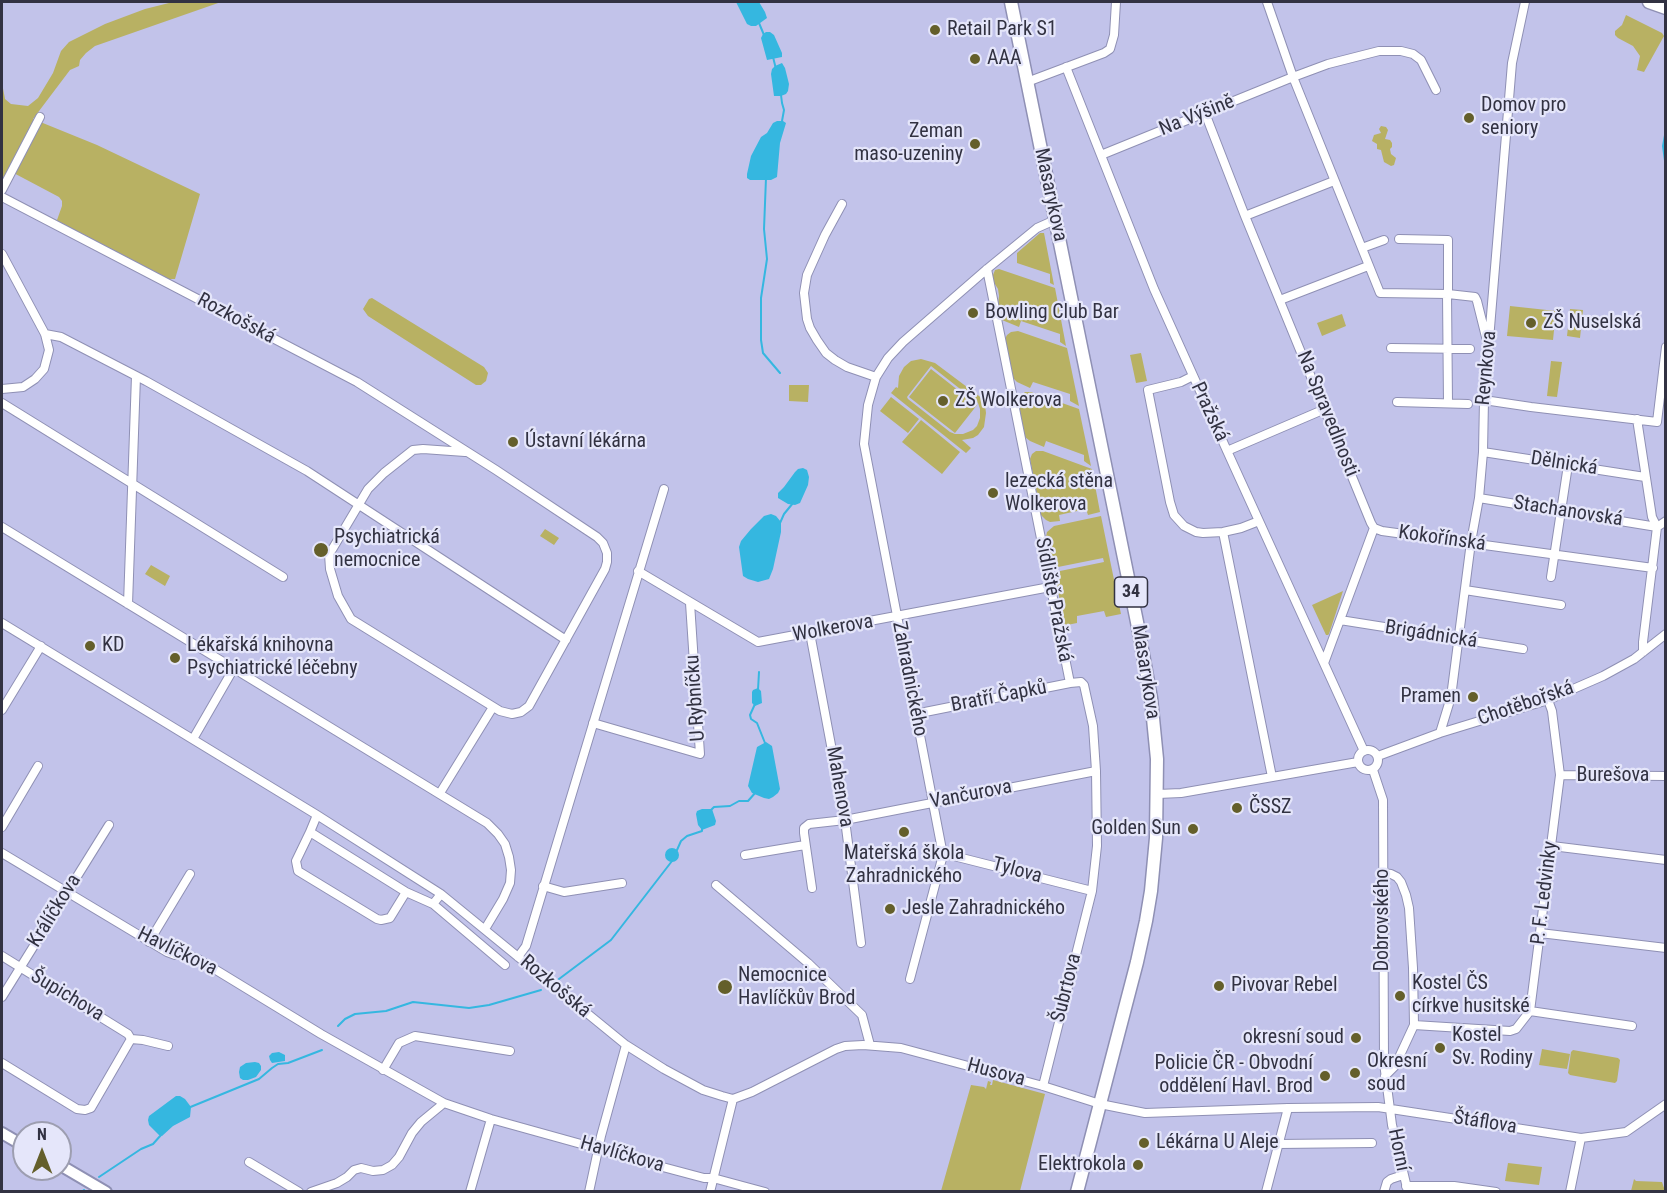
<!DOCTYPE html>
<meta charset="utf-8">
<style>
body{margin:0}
#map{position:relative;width:1667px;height:1193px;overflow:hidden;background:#c2c3ea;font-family:"Roboto Condensed",sans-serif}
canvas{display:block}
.frame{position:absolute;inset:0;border:3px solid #323242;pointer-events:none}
.north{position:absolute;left:12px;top:1121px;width:60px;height:60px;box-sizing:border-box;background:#e5e6fa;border:2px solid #9d9eb0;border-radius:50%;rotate:0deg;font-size:16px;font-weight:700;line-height:24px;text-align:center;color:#323242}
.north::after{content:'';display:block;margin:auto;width:21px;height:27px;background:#645f2b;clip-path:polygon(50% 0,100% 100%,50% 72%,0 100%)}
</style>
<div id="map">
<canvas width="1667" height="1193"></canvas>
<div class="frame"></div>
<div class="north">N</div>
</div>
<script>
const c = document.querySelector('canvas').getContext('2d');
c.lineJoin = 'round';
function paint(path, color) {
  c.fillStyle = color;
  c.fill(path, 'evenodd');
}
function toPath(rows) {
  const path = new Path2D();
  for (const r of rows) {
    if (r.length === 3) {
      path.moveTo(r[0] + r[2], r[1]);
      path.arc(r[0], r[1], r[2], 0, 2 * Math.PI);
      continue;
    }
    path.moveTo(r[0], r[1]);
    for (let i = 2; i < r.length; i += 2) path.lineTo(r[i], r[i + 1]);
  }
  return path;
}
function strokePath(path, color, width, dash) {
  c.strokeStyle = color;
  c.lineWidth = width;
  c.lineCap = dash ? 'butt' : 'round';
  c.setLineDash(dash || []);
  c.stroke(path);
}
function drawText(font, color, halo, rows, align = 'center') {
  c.font = font + ' "Roboto Condensed",sans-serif';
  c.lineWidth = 4.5;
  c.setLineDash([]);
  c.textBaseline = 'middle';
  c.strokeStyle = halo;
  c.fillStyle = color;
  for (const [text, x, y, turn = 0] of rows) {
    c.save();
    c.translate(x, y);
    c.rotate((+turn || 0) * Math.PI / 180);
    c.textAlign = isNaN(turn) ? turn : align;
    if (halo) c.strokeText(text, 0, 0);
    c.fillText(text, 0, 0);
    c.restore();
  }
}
paint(toPath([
 [173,2,221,2,95,46,86,53,80,60,79,66,70,70,33,119,97,145,200,194,175,279,168,279,58,223,57,220,62,206,62,201,59,197,8,170,2,182,2,83,5,99,11,104,28,106,38,98,53,73,61,51,69,42,105,24,145,9],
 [1626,15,1662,33,1664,36,1644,72,1637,70,1640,56,1633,46,1618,38,1615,35,1615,31,1622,25],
 [1381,126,1386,127,1388,130,1385,139,1390,140,1392,143,1392,147,1390,149,1391,154,1396,158,1394,165,1391,166,1384,162,1381,150,1377,149,1377,144,1372,141,1374,135,1381,133,1379,129],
 [1040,233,1044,233,1054,285,1050,283,1050,274,1017,263,1017,253],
 [999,269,1055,288,1066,346,1060,342,1060,334,1021,321,1019,327,1002,320,998,304,999,296,998,289,993,281,993,275,995,270],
 [372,298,484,367,488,373,486,381,481,385,476,385,368,316,363,309,369,299],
 [1510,306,1556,311,1553,340,1507,336],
 [1570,309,1583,310,1580,338,1567,336],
 [1342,314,1346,326,1322,336,1317,323],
 [1018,331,1067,348,1079,406,1070,401,1070,394,1033,382,1030,388,1017,382,1013,378,1005,339,1007,335,1011,332],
 [1141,353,1147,381,1136,383,1130,355],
 [921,359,935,363,987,402,985,405,986,413,984,427,978,435,973,438,962,440,971,448,966,453,891,393,896,387,898,388,899,376,904,367,911,361],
 [931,366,978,403,980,409,980,418,977,426,973,430,963,434,955,434,950,432,908,399,907,397],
 [1551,361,1562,362,1557,397,1547,396],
 [931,369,977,405,955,433,909,397],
 [789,385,809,385,808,402,789,401],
 [1025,392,1031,392,1079,409,1091,466,1084,461,1084,455,1046,441,1044,447,1030,441,1025,437,1018,402,1020,396],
 [891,397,919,419,908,433,880,411],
 [921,420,960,452,942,474,902,442],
 [1036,451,1043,451,1092,469,1100,512,1088,515,1086,509,1059,515,1060,521,1050,522,1046,520,1041,515,1030,459,1032,454],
 [1101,516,1121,614,1106,617,1104,611,1077,616,1077,623,1067,625,1064,624,1055,574,1060,571,1104,562,1103,558,1058,567,1053,566,1051,563,1046,537,1047,532,1054,526],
 [545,529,559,538,554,545,540,536],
 [151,565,170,576,165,586,145,574],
 [1343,591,1329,634,1328,635,1326,635,1312,605],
 [1542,1049,1570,1054,1567,1069,1539,1065],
 [1573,1050,1618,1058,1620,1060,1617,1081,1615,1083,1570,1075,1568,1073,1571,1052],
 [993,1080,1045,1094,1020,1191,941,1191,971,1085,984,1087,986,1089,988,1081,991,1082,990,1085,992,1085],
 [1508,1163,1542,1167,1539,1185,1505,1181],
 [1634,1179,1636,1181,1662,1182,1665,1191,1631,1191]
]), '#b8b163');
paint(toPath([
 [736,2,759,2,765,12,767,18,756,26,751,26,747,24],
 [766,32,770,32,774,35,782,53,782,57,767,60,761,38,763,34],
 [782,63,785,68,789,84,788,91,786,94,781,96,774,96,771,74,772,69,775,66],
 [777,121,783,121,786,123,780,143,777,177,771,180,750,180,747,178,747,174,751,156,761,137,767,133,773,123],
 [803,468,807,470,809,477,808,485,800,503,795,505,788,504,778,498,778,493,784,487,795,472,798,469],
 [771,514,776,516,781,522,781,532,773,569,769,579,758,582,748,579,743,576,739,547,741,541,751,529,764,516],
 [758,688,761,691,762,703,755,706,752,703,752,692,753,690],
 [766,742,772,746,780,789,778,793,773,797,769,799,764,798,752,793,748,786,757,747],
 [702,809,712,809,716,821,715,825,702,830,698,825,696,814,697,811],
 [672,855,7],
 [279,1052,285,1055,285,1061,272,1063,270,1060,269,1056,272,1053],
 [255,1062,259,1063,261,1066,261,1070,256,1077,248,1080,243,1080,240,1078,239,1072,240,1067,246,1063],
 [176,1096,180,1096,185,1099,191,1107,190,1117,173,1126,162,1136,159,1135,149,1125,148,1120,149,1116]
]), '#35b7e0');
strokePath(toPath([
 [759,23,764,35],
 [773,57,776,69],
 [781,95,782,103,784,110,782,121],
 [1666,130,1663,146,1666,168],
 [766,178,764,229,767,259,761,298,761,340,763,353,780,373],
 [780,523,784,514,793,503],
 [758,690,759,672],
 [755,704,750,715,751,719,757,723,765,743],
 [711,810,714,807,730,806,739,801,748,801,756,792],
 [677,850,681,841,687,836,702,831,702,829],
 [559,979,611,940,672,861],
 [338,1026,345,1019,355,1014,386,1011,413,1002,469,1008,489,1005,541,990],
 [188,1108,259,1079,272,1068,278,1064,288,1063,322,1050],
 [99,1177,141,1149,153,1144,161,1135],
 [82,1192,84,1190]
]), '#35b7e0', 2);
const street = toPath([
 [1267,2,1293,77,1380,293,1448,294,1475,297,1477,301,1487,341],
 [1066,67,1154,289,1233,464,1364,751],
 [1027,82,1104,53,1110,49,1114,35,1116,2],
 [1205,113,1245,216,1371,523,1374,528],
 [1101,155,1293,77,1328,64,1379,51,1401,51,1413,54,1421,60,1436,90],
 [2,190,40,117],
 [2,197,357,382,496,470,597,537,603,543,607,553,607,562,605,569,529,706,521,712,512,714,500,711,351,619,338,596,330,569,329,554,333,548,368,489,384,473,413,450,423,449,465,452],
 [842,204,825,235,807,275,804,293,807,319,810,328,817,340,826,353,835,360,847,367,876,377],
 [1245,216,1334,181],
 [1399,239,1448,240,1448,294],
 [1362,248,1384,240],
 [2,254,45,334,49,350,44,369,35,379,23,387,2,389],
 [987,269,1070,683],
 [1447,294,1448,403],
 [1280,300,1368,266],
 [45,334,61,337,146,381,307,471,566,640],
 [1391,348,1470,349],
 [1193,376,1181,382,1148,390,1170,502,1174,515,1184,526,1196,532,1203,533,1223,532,1241,528,1259,521],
 [1484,400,1531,407,1657,422,1666,347],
 [1397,402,1468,404],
 [2,403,283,577],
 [1637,419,1652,517,1657,527,1643,642,1643,652],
 [1227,451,1325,409],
 [1483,452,1645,477],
 [1479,498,1657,527,1666,521],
 [2,527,487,823,498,834,505,844,509,857,511,870,510,883,503,899,485,929],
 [1374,528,1382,531,1653,568],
 [1223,532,1272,777],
 [638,571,758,642,1050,587],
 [1551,577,1568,465],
 [1465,590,1561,605],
 [128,604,136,376],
 [1340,620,1523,649],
 [2,623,317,815,441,894,626,1045,664,1069,703,1090,722,1096,733,1099,752,1092,836,1049,845,1046,863,1045,901,1048,1043,1086,1100,1104,1145,1113,1288,1108,1378,1107,1581,1138,1626,1132,1666,1104],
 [810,633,845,820,861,943],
 [1324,663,1374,528],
 [2,710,41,646],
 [915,714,1070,683,1081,682,1084,685,1093,726,1096,771,1097,846,1092,891,1043,1086],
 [593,723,700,754,690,603],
 [1440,733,1451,697,1471,542,1479,498,1483,452,1484,400,1512,63,1525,2],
 [193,739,234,668],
 [1368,760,10],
 [1378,756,1440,733,1548,700,1603,676,1634,659,1666,634],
 [1373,770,1383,800,1384,1063,1392,1125,1408,1192],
 [1560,775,1666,776],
 [440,793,493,707],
 [1158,794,1181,793,1358,762],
 [317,815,310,832,406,892,433,904,441,894],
 [2,827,38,766],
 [310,832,296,861,298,871,377,919,381,920,390,918,406,892],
 [1552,846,1666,860],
 [2,853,167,952,175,955,187,955,198,959,321,1034,444,1103,491,1119,599,1149,610,1153,704,1178,713,1178,765,1192],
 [942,853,1092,891],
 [745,855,805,845],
 [1383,873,1391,874,1397,877,1401,882,1406,895,1409,908,1413,968,1414,1025,1395,1066,1385,1076],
 [716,885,808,963,862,1015,870,1045],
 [543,886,564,892,622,883],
 [812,888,804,833,804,828,809,824,845,820,1096,771],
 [433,904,505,965],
 [1540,933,1666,948],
 [149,942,190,874],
 [2,956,128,1034,131,1039,91,1108,85,1110,77,1109,2,1063],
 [518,957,526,946,664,489],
 [910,979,943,855,864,444,868,405,876,377,888,358,903,342,987,269,1037,228,1055,220],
 [2,997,109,825],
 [1530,1011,1632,1026],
 [1414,1025,1510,1031,1516,1029,1530,1011,1560,775,1552,711,1548,700],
 [131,1039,143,1040,168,1046],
 [383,1070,399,1043,415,1036,510,1051],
 [1278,1144,1372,1143],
 [249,1162,299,1192],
 [1406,1186,1454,1186,1496,1192],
 [311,1192,337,1183,347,1177,354,1170,361,1168,373,1171,383,1170,392,1165,399,1157,412,1133,421,1122,444,1103],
 [470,1192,491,1119],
 [589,1192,601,1136,626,1045],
 [710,1192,733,1099],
 [1266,1192,1288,1108],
 [1384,1192,1387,1182,1391,1179,1403,1175],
 [1570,1192,1581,1138]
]);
const secondary = toPath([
 [2,1133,24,1146],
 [60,1165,106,1192]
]);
const primary = toPath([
 [1011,2,1137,622,1151,698,1157,759,1156,838,1151,891,1146,921,1137,962,1077,1192],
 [1649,2,1666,8]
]);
strokePath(street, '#8f90b4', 10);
strokePath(secondary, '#8f90b4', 14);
strokePath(primary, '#8f90b4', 15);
strokePath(street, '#fff', 8);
strokePath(secondary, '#fff', 10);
strokePath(primary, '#fff', 12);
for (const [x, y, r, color] of [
 [935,30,6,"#645f2b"],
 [975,59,6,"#645f2b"],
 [1469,118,6,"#645f2b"],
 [975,144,6,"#645f2b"],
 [973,313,6,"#645f2b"],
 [1531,323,6,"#645f2b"],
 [943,401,6,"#645f2b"],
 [513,442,6,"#645f2b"],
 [993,493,6,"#645f2b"],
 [321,550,8,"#645f2b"],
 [90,646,6,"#645f2b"],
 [175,658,6,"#645f2b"],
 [1473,697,6,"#645f2b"],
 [1237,808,6,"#645f2b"],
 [1193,829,6,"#645f2b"],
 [904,832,6,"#645f2b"],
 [890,909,6,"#645f2b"],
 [1219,986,6,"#645f2b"],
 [725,987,8,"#645f2b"],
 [1400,996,6,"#645f2b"],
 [1356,1038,6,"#645f2b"],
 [1440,1048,6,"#645f2b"],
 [1355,1073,6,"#645f2b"],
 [1325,1076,6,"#645f2b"],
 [1144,1143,6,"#645f2b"],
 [1138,1165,6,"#645f2b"]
]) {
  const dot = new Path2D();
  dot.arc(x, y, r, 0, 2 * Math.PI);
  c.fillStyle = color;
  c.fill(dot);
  strokePath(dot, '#e5e6fa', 2);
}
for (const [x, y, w] of [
 [1131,592,33]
]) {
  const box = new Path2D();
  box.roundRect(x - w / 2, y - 15, w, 30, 4.5);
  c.fillStyle = '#e5e6fa';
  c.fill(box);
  strokePath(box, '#323242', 1.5);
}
drawText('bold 18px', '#323242', null, [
 ["34",1131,592]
]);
drawText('20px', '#323242', '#e5e6fa', [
 ["Retail Park S1",947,30],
 ["AAA",987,59],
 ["Domov pro",1481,106],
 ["seniory",1481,129],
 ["Zeman",963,132,"right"],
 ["maso-uzeniny",963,155,"right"],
 ["Bowling Club Bar",985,313],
 ["ZŠ Nuselská",1543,323],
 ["ZŠ Wolkerova",955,401],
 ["Ústavní lékárna",525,442],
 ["lezecká stěna",1005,482],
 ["Wolkerova",1005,505],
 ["Psychiatrická",334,538],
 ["nemocnice",334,561],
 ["KD",102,646],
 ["Lékařská knihovna",187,646],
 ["Psychiatrické léčebny",187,669],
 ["Pramen",1461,697,"right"],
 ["ČSSZ",1249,808],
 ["Golden Sun",1181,829,"right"],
 ["Mateřská škola",904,854,"center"],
 ["Zahradnického",904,877,"center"],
 ["Jesle Zahradnického",902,909],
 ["Nemocnice",738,976],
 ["Havlíčkův Brod",738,999],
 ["Kostel ČS",1412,984],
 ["církve husitské",1412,1007],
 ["Pivovar Rebel",1231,986],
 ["Kostel",1452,1036],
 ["Sv. Rodiny",1452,1059],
 ["okresní soud",1344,1038,"right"],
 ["Okresní",1367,1062],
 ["soud",1367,1085],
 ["Policie ČR - Obvodní",1313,1064,"right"],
 ["oddělení Havl. Brod",1313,1087,"right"],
 ["Lékárna U Aleje",1156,1143],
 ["Elektrokola",1126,1165,"right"]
], 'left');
drawText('20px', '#323242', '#e5e6fa', [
 ["Na Výšině",1197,116,-22],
 ["Masarykova",1050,195,78],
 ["Rozkošská",236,319,28],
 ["Reynkova",1487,368,-85],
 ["Pražská",1209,412,65],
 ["Na Spravedlnosti",1327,414,68],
 ["Dělnická",1564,464,9],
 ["Stachanovská",1568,512,9],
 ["Kokořínská",1442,539,8],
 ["Sídliště Pražská",1053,600,79],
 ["Wolkerova",833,629,-10],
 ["Brigádnická",1431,635,9],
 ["Masarykova",1145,672,81],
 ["Zahradnického",909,679,79],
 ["Bratří Čapků",999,697,-11],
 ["U Rybníčku",696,698,-94],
 ["Chotěbořská",1526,704,-19],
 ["Burešova",1613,776],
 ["Mahenova",839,787,80],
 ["Vančurova",971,795,-11],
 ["Tylova",1017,871,15],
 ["P. F. Ledvinky",1545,893,-83],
 ["Králíčkova",55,911,-58],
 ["Dobrovského",1383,920,-90],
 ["Havlíčkova",177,952,26],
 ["Rozkošská",555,987,40],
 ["Šubrtova",1067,988,-76],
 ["Šupichova",67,996,31],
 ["Husova",996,1073,15],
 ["Štáflova",1485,1123,9],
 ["Horní",1398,1150,78],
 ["Havlíčkova",622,1155,16]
]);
</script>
